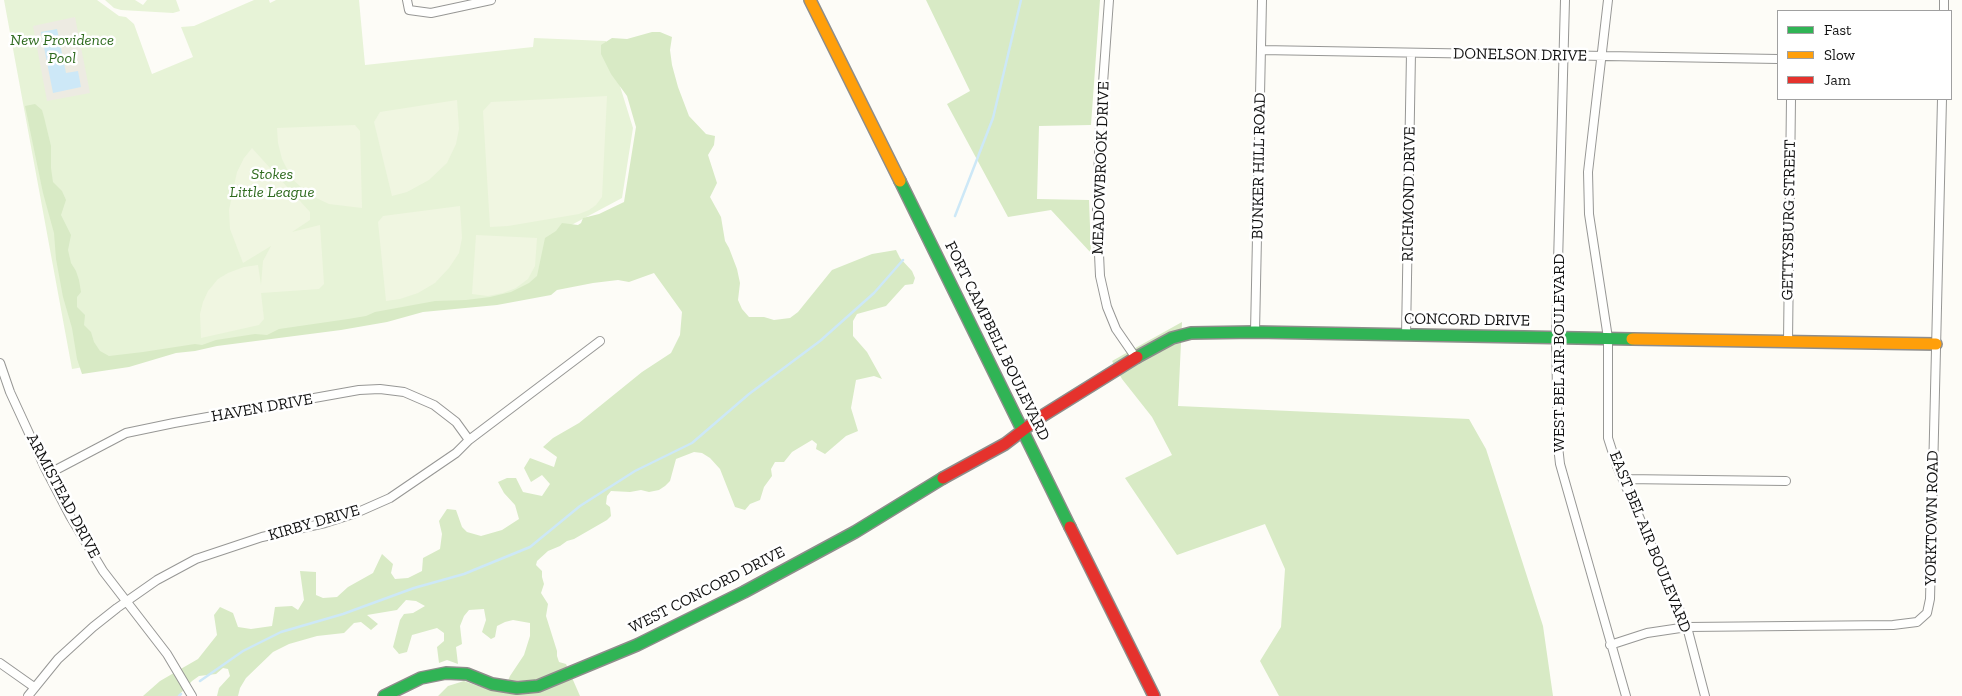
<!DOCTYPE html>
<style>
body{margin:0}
#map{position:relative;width:1962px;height:696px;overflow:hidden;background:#fdfcf7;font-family:"Zilla Slab",serif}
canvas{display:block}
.legend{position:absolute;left:1777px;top:10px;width:175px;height:90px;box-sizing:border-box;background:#fff;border:1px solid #a0a0a0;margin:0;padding:6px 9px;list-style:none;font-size:15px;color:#111}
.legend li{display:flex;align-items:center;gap:10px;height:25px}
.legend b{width:25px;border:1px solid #a0a0a0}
</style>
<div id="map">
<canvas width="1962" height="696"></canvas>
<ul class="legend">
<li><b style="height:6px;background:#30b455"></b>Fast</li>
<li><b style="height:6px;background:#ff9f0a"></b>Slow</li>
<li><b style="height:6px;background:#e5322d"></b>Jam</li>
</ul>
</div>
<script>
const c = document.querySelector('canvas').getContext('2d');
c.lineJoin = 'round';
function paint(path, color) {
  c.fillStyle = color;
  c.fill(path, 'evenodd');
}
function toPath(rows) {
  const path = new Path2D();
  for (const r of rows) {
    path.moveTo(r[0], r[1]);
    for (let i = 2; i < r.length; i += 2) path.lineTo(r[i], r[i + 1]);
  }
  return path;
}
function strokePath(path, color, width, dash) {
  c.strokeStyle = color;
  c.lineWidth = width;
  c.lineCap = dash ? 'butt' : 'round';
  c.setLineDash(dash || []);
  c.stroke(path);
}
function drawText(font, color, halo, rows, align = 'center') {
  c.font = font + ' "Zilla Slab",serif';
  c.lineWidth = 5;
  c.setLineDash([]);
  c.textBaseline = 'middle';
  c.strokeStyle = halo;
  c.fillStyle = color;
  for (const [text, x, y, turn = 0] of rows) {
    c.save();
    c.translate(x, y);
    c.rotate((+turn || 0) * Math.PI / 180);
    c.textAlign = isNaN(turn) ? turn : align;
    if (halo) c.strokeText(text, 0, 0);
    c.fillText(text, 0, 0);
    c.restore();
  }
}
paint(toPath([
 [4,0,97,0,119,16,126,17,134,24,152,74,193,57,181,27,194,26,254,0,269,0,270,3,276,0,359,0,365,65,533,47,534,38,606,41,633,128,622,198,547,238,542,289,72,369],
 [105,0,135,0,143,5,147,0,176,0,180,11,173,13,121,10,114,8]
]), '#e7f3d7');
paint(toPath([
 [926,0,1100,0,1091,125,1039,126,1037,199,1089,200,1091,253,1051,210,1008,217,947,104,970,91],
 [652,32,660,32,672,37,670,50,672,65,678,87,689,116,706,134,715,136,714,145,708,155,717,183,710,197,721,217,725,241,729,248,737,269,740,283,738,300,742,309,749,317,764,317,774,320,790,318,798,312,832,270,872,254,896,250,900,258,912,271,915,278,913,284,905,285,886,306,857,314,853,321,853,336,867,352,882,379,874,376,856,380,851,408,858,431,846,436,825,454,816,449,817,444,812,440,792,452,784,462,775,462,771,469,772,476,764,487,760,500,750,504,745,510,735,507,720,469,710,458,702,453,694,452,676,459,670,481,665,486,659,490,649,492,641,490,630,492,611,491,607,496,606,504,610,507,611,516,607,520,574,539,567,541,560,546,548,551,537,561,536,565,542,571,542,577,544,584,541,593,548,604,546,616,557,651,557,656,559,662,566,664,580,696,438,696,448,686,464,681,484,688,503,691,510,676,524,655,530,636,530,623,513,620,505,622,497,626,495,637,491,639,482,632,486,620,484,609,469,610,464,616,460,626,462,644,456,647,458,664,447,660,439,663,437,647,444,641,444,633,437,628,412,635,407,652,399,654,393,647,400,620,404,614,413,613,425,606,416,601,406,600,397,610,367,615,378,624,371,630,361,622,354,623,344,633,317,636,289,644,273,652,246,678,240,688,238,696,217,696,219,688,230,676,228,669,223,668,216,674,199,676,192,681,178,696,143,696,160,681,198,659,217,635,214,615,220,607,233,613,238,627,251,629,272,626,275,607,292,606,298,610,304,600,300,571,316,572,316,595,323,598,337,597,348,587,373,573,382,554,393,564,391,573,395,579,408,578,422,571,423,558,440,549,442,534,439,521,447,509,456,510,462,527,467,532,481,536,502,530,519,519,515,505,504,493,498,482,507,478,516,478,523,492,542,496,550,484,542,475,531,482,524,468,530,458,554,467,557,457,543,447,553,438,579,423,642,372,671,353,680,335,682,312,654,273,629,282,618,280,593,283,557,290,551,295,497,305,423,312,387,322,341,330,217,346,195,351,176,353,129,367,82,374,77,359,72,328,63,297,56,259,54,233,43,193,25,106,35,104,42,110,44,117,51,146,51,168,53,182,62,191,66,200,61,215,71,235,68,250,71,263,76,271,79,280,81,292,77,297,77,307,85,315,84,325,91,332,94,342,100,351,109,356,143,352,195,344,202,345,216,340,255,334,267,335,279,329,348,319,366,316,375,312,435,301,466,300,490,297,511,292,529,283,537,276,545,238,556,231,562,223,578,225,581,223,583,218,599,214,624,202,636,127,627,96,611,74,601,54,601,45,612,38,627,39],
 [1182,322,1178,406,1469,419,1486,449,1543,626,1553,696,1279,696,1260,661,1281,627,1285,569,1265,524,1177,555,1125,478,1172,455,1152,417,1122,379,1112,361]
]), '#d8eac5');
paint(toPath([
 [607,96,602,197,596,205,589,210,579,214,508,226,490,227,483,111,491,102],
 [457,100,459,129,456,144,447,163,429,180,407,192,392,196,374,122,380,112],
 [355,125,360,131,362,208,329,204,310,195,292,179,282,159,278,143,277,128],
 [252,148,310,212,310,220,292,232,320,225,324,284,319,289,261,293,264,319,259,325,201,338,200,314,203,302,208,291,218,279,228,273,244,267,258,265,261,285,263,261,271,246,243,263,230,229,229,210,237,172,244,158],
 [460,206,462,238,459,253,449,268,435,283,418,293,400,299,386,301,378,222,383,216],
 [476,235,537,238,535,266,528,279,516,288,503,293,488,296,472,294]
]), '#f0f6e1');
paint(toPath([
 [75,17,90,93,47,101,33,26],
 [57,29,66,74,41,32]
]), '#edebe2');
paint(toPath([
 [57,29,66,73,78,71,81,87,53,93,41,32]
]), '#cde8f7');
strokePath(toPath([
 [955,216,993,118,1021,0],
 [200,681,243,651,281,632,343,614,414,588,464,574,530,547,580,506,635,471,692,443,749,394,820,341,874,293,903,260],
 [179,696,181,694]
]), '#cde8f7', 2.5);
const street = toPath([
 [407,0,409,10,431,13,491,0],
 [1109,0,1100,125,1097,210,1100,276,1107,307,1116,329,1136,358],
 [1565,0,1556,338,1558,446,1560,464,1626,696],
 [1608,0,1588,172,1589,214,1608,338,1608,438,1617,466,1687,627,1705,696],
 [1944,11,1944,0],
 [1261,50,1778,59],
 [1255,332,1262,0],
 [1406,335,1411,53],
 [1788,341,1791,99],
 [0,363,10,392,45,468,70,516,103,571,167,654,192,696],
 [48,474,126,433,174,423,359,390,380,389,404,392,434,405,456,422,469,440],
 [1623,479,1786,481],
 [1610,645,1647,633,1687,627,1893,625,1917,622,1927,613,1930,599,1942,99],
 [0,663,34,687],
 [28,696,58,659,93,627,117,608,157,580,196,559,262,537,325,523,356,513,390,498,456,453,469,440,600,341]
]);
const fast = toPath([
 [900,181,1070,527],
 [1137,357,1172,338,1191,333,1255,332,1632,339],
 [384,696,421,678,446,673,467,674,492,684,517,688,538,686,637,645,744,592,855,532,943,478]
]);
const slow = toPath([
 [810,0,900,181],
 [1632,339,1936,344]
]);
const jam = toPath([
 [943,478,1005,444,1039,418,1137,357],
 [1070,527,1154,696]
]);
strokePath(street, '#979795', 10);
strokePath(fast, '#8e8d8b', 14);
strokePath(slow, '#8e8d8b', 14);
strokePath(jam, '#8e8d8b', 14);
strokePath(street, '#fffffe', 8);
strokePath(fast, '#30b455', 11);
strokePath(slow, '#ff9f0a', 11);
strokePath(jam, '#e5322d', 11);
drawText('italic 16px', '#2f6b1f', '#fff', [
 ["New Providence",62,40],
 ["Pool",62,58],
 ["Stokes",272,174],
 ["Little League",272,192]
]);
drawText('16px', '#111', '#fff', [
 ["DONELSON DRIVE",1520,55,1],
 ["BUNKER HILL ROAD",1259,166,-89],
 ["MEADOWBROOK DRIVE",1101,168,-88],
 ["RICHMOND DRIVE",1409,194,-89],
 ["GETTYSBURG STREET",1789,220,-89],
 ["CONCORD DRIVE",1467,320,1],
 ["FORT CAMPBELL BOULEVARD",997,341,64],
 ["WEST BEL AIR BOULEVARD",1559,353,-90],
 ["HAVEN DRIVE",262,408,-10],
 ["ARMISTEAD DRIVE",63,496,62],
 ["YORKTOWN ROAD",1932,518,-89],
 ["KIRBY DRIVE",314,523,-16],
 ["EAST BEL AIR BOULEVARD",1650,542,68],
 ["WEST CONCORD DRIVE",707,590,-27]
]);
</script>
